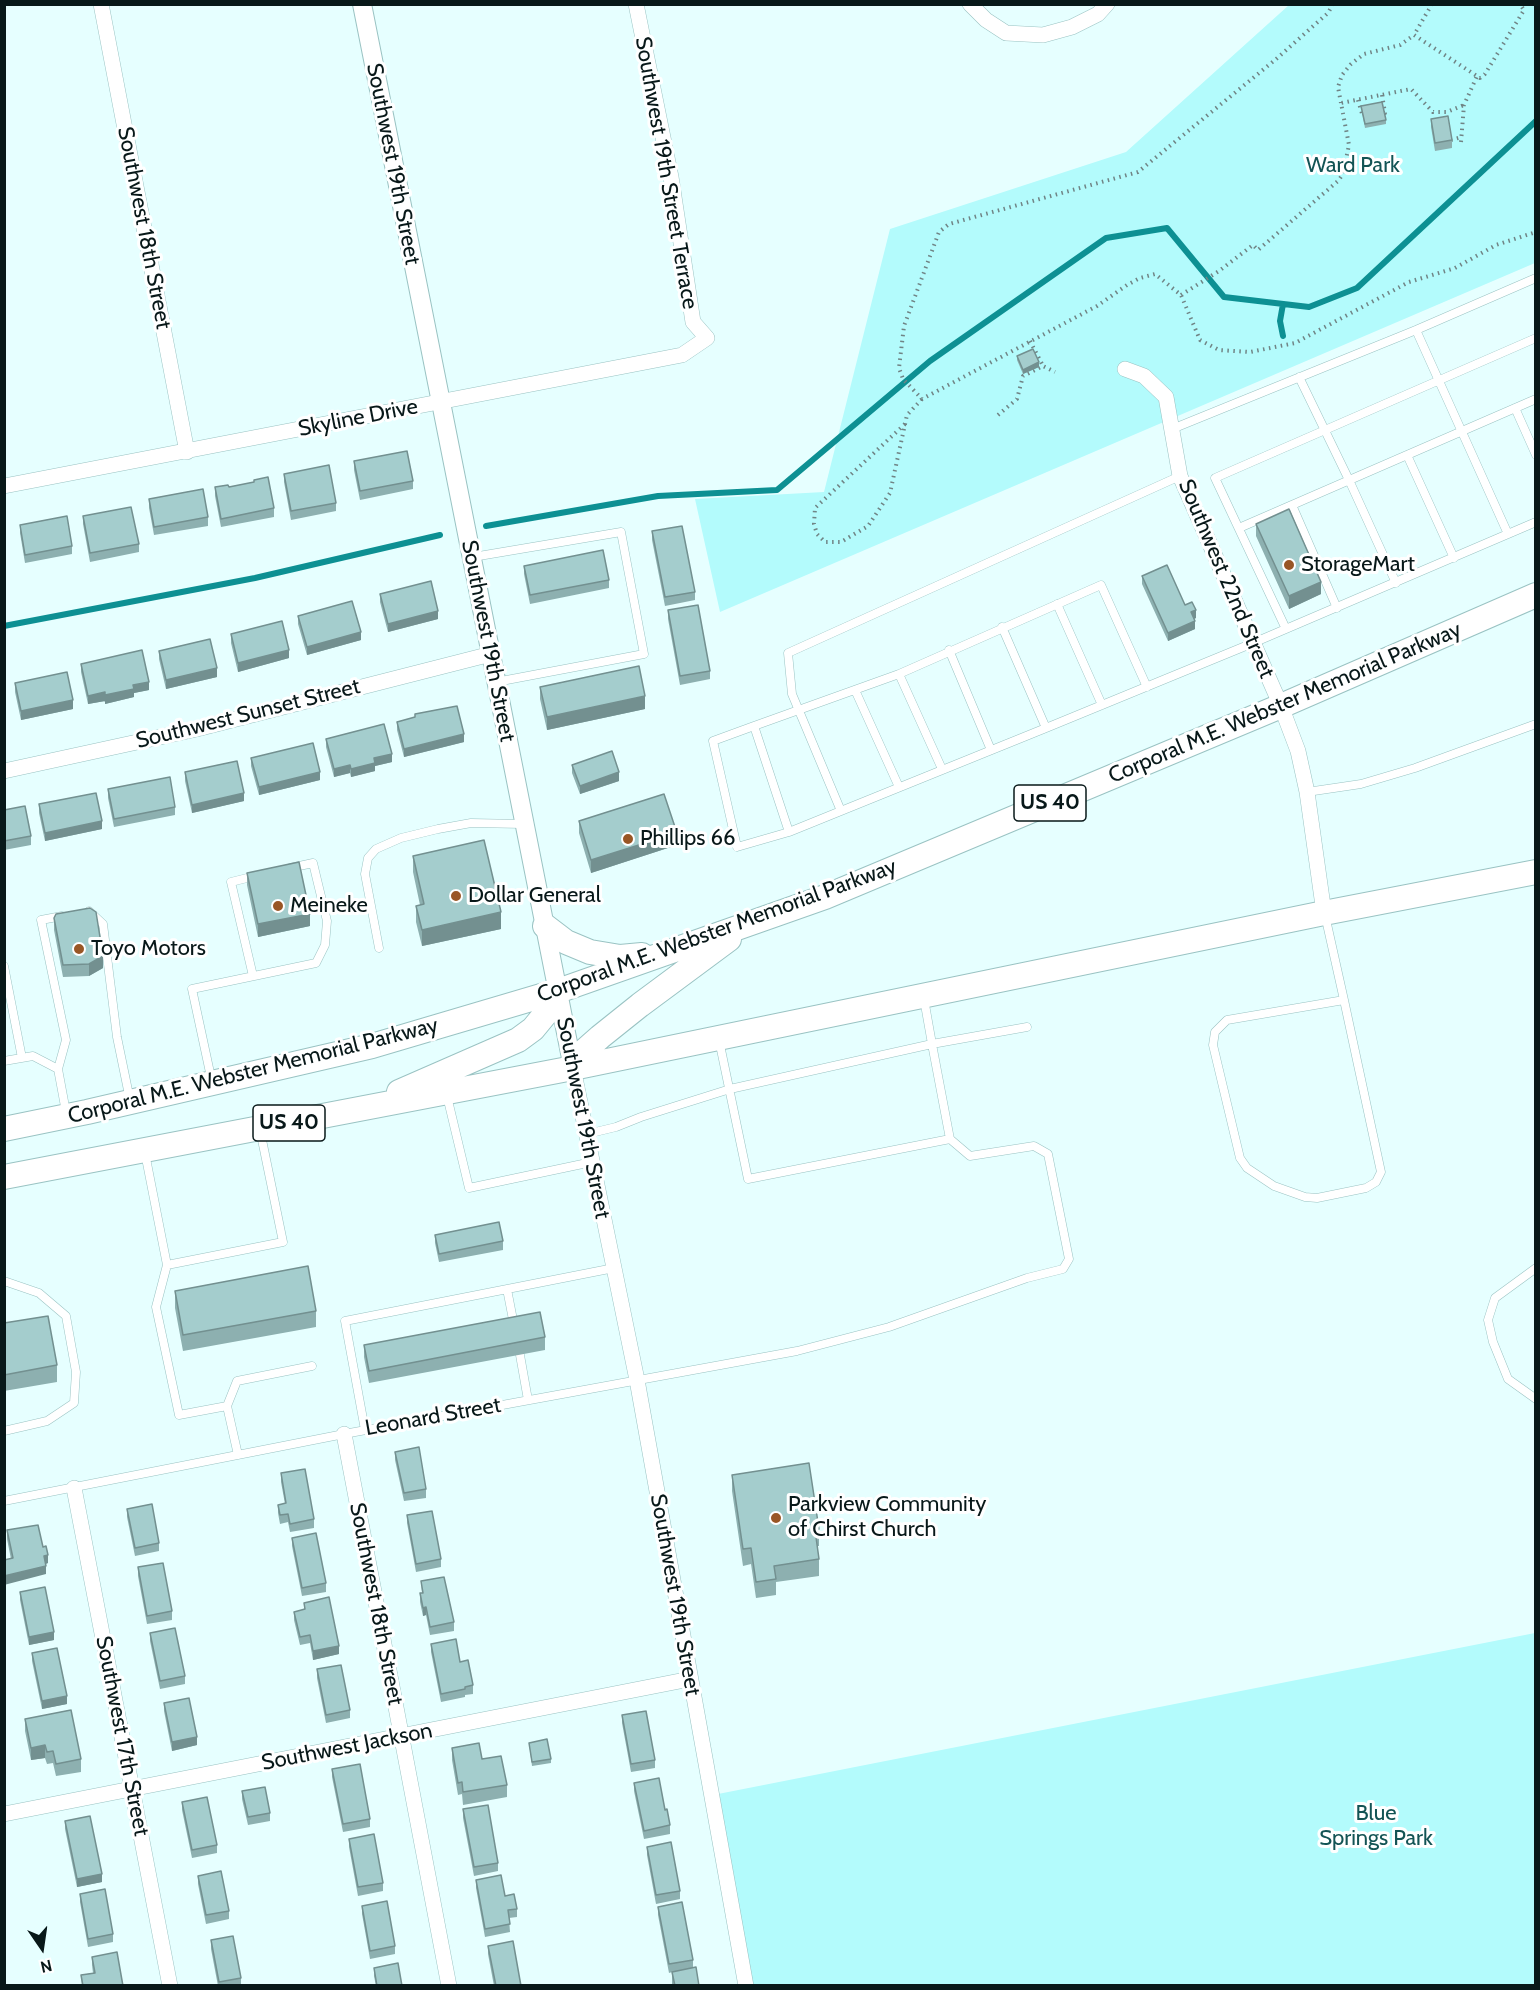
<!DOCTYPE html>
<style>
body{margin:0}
#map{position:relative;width:1540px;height:1990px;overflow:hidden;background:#e6ffff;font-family:Cabin,sans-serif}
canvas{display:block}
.frame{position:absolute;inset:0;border:6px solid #081819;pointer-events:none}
.north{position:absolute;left:12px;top:1918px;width:60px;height:60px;-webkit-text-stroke:4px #fff;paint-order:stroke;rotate:167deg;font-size:16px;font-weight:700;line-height:24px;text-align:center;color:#081819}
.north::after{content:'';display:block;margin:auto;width:21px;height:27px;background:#081819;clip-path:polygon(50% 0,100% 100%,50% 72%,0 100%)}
</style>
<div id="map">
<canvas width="1540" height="1990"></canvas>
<div class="frame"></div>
<div class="north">N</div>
</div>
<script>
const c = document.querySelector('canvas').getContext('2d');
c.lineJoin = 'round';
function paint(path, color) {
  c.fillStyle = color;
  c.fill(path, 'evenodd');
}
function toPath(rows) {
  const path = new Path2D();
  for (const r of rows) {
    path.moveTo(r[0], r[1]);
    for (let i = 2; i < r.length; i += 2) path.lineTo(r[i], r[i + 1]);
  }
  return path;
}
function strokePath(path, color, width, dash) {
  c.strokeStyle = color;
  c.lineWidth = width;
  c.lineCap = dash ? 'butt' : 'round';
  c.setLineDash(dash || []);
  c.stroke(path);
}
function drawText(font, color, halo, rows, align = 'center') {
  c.font = font + ' Cabin,sans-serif';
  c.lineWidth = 6;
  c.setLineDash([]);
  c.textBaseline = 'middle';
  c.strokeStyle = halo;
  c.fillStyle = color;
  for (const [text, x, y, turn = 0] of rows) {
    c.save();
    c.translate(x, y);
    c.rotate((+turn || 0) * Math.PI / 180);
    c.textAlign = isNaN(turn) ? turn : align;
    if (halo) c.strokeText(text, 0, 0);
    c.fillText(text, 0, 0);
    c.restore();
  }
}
paint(toPath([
 [1289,5,1535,5,1535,263,720,612,695,499,824,492,890,229,1126,152],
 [1535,1633,1535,1985,746,1985,713,1795]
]), '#b3fbfc');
strokePath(toPath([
 [1283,336,1280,321,1283,304],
 [486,526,658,496,777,490,930,361,1106,238,1167,228,1224,297,1309,307,1357,288,1536,121],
 [4,626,255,578,440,535]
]), '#0d9093', 6);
const service = toPath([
 [1416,330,1508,534],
 [1299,377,1349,480,1396,583],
 [1515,408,1536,455],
 [1172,429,1416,330,1536,278],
 [1407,455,1454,558],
 [1292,505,1337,608],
 [1239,528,1536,399],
 [473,557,621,532,644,654,496,682],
 [1057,604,1102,705],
 [1002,627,1046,728],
 [1286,629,1215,478,1536,338],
 [949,650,991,750],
 [899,674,942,769],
 [855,690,899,787],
 [754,726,899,674,1101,585,1147,687],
 [1307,792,1361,784,1415,768,1536,724],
 [841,811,792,694,788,653,1180,476],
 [789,832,754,726,713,741,737,847,789,832,1046,728,1253,643,1536,522],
 [89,911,103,924,117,1037,130,1100],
 [1325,915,1344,1000,1227,1020,1215,1032,1213,1045,1240,1158,1247,1168,1274,1186,1305,1197,1317,1198,1366,1188,1376,1182,1381,1172,1344,1000],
 [62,916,41,920,66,1040,58,1069,66,1112],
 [379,948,365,874,368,858,376,849,401,838,438,829,471,823,523,824],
 [4,966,22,1058],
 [253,976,231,882,255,876],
 [719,1040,748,1179,950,1139,932,1044,1027,1027],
 [4,1061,33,1056,58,1069],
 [212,1082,192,989,316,963,325,945,327,921,313,863,290,868],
 [447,1096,469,1188,592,1162],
 [587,1134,616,1127,641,1117,730,1089,932,1044,924,999],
 [145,1153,167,1265,283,1242,260,1130],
 [167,1265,156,1307,179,1415,227,1406,238,1455],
 [1536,1268,1495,1298,1488,1320,1493,1342,1508,1379,1536,1399],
 [4,1281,39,1293,66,1316,76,1372,74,1403,47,1421,4,1431],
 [507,1289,514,1325],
 [520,1355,528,1400],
 [227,1406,237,1381,312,1366],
 [365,1430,345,1321,614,1268],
 [4,1501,344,1434,797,1351,889,1327,1027,1278,1063,1269,1069,1259,1048,1154,1034,1146,970,1156,950,1139]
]);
const minor = toPath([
 [101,4,187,452],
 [970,4,986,20,1006,33,1043,35,1072,27,1098,14,1107,4],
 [1125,369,1144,376,1166,397,1180,476,1281,706,1298,751,1307,792,1324,913],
 [4,486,682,355,707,338,693,322,671,177,636,4],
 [4,771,197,729,491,654],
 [573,1068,637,1380,746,1986],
 [344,1434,449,1986],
 [74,1488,170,1986],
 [4,1814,690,1679]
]);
const tertiary = toPath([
 [362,4,573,1068]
]);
const primary = toPath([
 [545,926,566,942,590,952,620,957,642,955],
 [573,1068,583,1052,600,1037,640,1005,729,939],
 [399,1092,518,1040,533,1029,547,1012,558,991],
 [4,1129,87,1112,372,1046,558,991,825,897,1281,706,1536,595],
 [4,1177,573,1068,1324,913,1536,872]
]);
strokePath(service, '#9ac3c3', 9);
strokePath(minor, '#9ac3c3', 16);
strokePath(tertiary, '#9ac3c3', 20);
strokePath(primary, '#9ac3c3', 26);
strokePath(toPath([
 [1333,4,1328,13,1275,60,1138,172,949,224,939,232,904,326,899,368,903,379,922,399,1097,306,1127,285,1140,278,1155,274,1181,295,1200,340,1219,350,1250,352,1295,343,1409,282,1455,268,1496,245,1536,232],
 [1432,4,1414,35,1480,78,1485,74,1524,10,1520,4],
 [1382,95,1385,113,1384,113],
 [1358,100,1363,117],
 [1341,103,1338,87,1342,75,1351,64,1364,54,1400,45,1414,35],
 [1451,140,1462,137],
 [1461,142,1464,105,1477,76],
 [1181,295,1219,271,1253,245,1258,250,1338,181,1343,174,1349,145,1341,103,1411,89,1433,112,1447,112,1464,105],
 [1030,341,1043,366],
 [998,415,1017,399,1023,376,1043,366,1055,372],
 [905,424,815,508,814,524,817,534,825,542,841,542,868,526,890,493,907,415,922,399]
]), '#708485', 4, [1.5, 4.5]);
strokePath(service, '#fff', 8);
strokePath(minor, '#fff', 15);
strokePath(tertiary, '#fff', 18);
strokePath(primary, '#fff', 24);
paint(toPath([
 [1361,106,1386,120,1386,124,1365,128],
 [1431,119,1452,140,1452,148,1435,151,1431,127],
 [1017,356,1039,367,1023,374,1017,360],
 [354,461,413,481,413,489,360,500,354,470],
 [284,474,336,503,336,511,291,520,284,482],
 [215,487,229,487,274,508,274,517,221,527,215,496],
 [149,499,208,517,208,526,154,535,149,508],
 [83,516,139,544,139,552,90,562,83,524],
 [1256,524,1321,594,1289,609,1256,536],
 [20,525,72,546,72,554,25,563,20,533],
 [652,531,695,592,695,600,665,606,652,540],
 [524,566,609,580,609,588,530,604,524,574],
 [1142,576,1185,605,1196,618,1194,619,1195,629,1168,641,1142,584],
 [380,594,438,619,388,632,380,602],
 [668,610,710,671,710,679,680,685,668,619],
 [298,616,361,640,307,655,298,624],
 [231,634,289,658,238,672,231,643],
 [159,651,217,677,166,689,159,659],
 [81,664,149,690,134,693,134,697,105,704,105,701,88,704,81,672],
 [15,683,73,709,21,720,15,692],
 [540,687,645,709,547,730,540,699],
 [415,714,464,742,404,757,397,730,397,722,415,718],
 [326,739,392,762,375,766,375,771,351,777,350,773,334,777,326,747],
 [251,758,320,780,259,795,251,766],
 [572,765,619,781,580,794,572,773],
 [185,772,244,801,192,813,185,781],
 [108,789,175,807,175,815,114,827,108,798],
 [39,804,102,829,45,841,39,813],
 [4,810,31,836,31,845,4,850],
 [579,821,677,845,591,873,579,833],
 [413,856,501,929,422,946,416,922,416,906,420,905,413,872],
 [247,873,310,926,258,937,247,885],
 [54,918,103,968,89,976,63,977,54,930],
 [435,1235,503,1241,503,1250,439,1262,435,1243],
 [175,1291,316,1311,316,1327,183,1351,175,1308],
 [4,1323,57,1365,57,1382,4,1391],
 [545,1337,545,1350,369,1383,364,1357,364,1345],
 [395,1452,426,1489,426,1498,404,1501,395,1460],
 [281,1473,314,1519,314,1528,290,1532,288,1522,280,1524,278,1513,278,1505,285,1504,281,1482],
 [732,1475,819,1529,819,1546,817,1546,819,1559,819,1576,776,1582,776,1595,756,1598,751,1564,743,1566,732,1491],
 [127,1509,159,1543,159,1551,135,1556,127,1517],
 [407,1515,441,1559,441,1567,416,1572,407,1523],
 [7,1530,43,1547,48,1563,46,1564,46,1574,11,1559,7,1539],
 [292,1538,326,1583,326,1592,302,1596,292,1546],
 [138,1567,172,1611,172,1620,147,1624,138,1576],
 [421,1581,454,1622,454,1631,430,1635,426,1615,423,1616,420,1602,420,1593,422,1593],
 [20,1592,54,1640,29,1645,20,1600],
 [304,1603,339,1654,313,1660,310,1643,300,1645,294,1620,294,1612,304,1610],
 [150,1633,185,1676,185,1684,160,1689,150,1641],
 [431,1644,460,1662,473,1685,473,1694,465,1695,465,1697,441,1702,431,1652],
 [32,1653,67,1704,42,1709,32,1661],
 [317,1669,350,1710,350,1718,326,1723,317,1678],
 [164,1703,197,1745,172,1751,164,1711],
 [622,1715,655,1760,655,1768,631,1772,622,1723],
 [25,1719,81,1759,81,1772,56,1776,53,1763,47,1764,45,1758,31,1760,25,1731],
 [529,1743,551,1759,551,1763,532,1766],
 [452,1748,482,1759,507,1785,507,1797,463,1805,462,1794,458,1795,452,1760],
 [332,1769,370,1819,370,1827,343,1832,332,1777],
 [634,1783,665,1810,670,1825,670,1834,644,1839,634,1791],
 [242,1791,270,1813,270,1821,248,1825,242,1799],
 [182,1802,217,1845,217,1853,192,1858,182,1810],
 [463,1809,498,1863,498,1871,474,1876,463,1818],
 [65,1821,102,1882,77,1887,65,1829],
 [349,1839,383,1883,383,1891,358,1896,349,1847],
 [647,1847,680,1891,680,1899,656,1904,647,1855],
 [198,1876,229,1911,229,1919,206,1924,198,1884],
 [476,1880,505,1896,517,1909,517,1917,509,1918,510,1932,485,1937,476,1888],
 [80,1894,113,1934,113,1942,88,1947,80,1902],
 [362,1906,395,1946,395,1954,370,1959,362,1914],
 [658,1907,693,1960,693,1968,699,1986,672,1986,672,1972,669,1973,658,1915],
 [211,1940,241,1978,241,1986,218,1986,211,1949],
 [488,1946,521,1986,494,1986,488,1954],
 [92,1957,123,1986,82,1986,81,1975,93,1973,92,1965],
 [374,1968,402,1986,376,1986,374,1976]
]), '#8db0b0');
paint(toPath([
 [1039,362,1039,367,1023,374,1023,370],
 [1321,582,1321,594,1289,609,1289,596],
 [1196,610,1196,618,1191,620,1191,612],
 [438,611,438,619,388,632,388,624],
 [1195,621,1195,629,1168,641,1168,633],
 [361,632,361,640,307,655,307,647],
 [289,650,289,658,238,672,238,663],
 [217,668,217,677,166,689,166,680],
 [149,682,149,690,134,693,134,697,105,704,105,695,133,685],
 [105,692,105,701,88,704,88,696],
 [645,696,645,709,547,730,547,717],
 [73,700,73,709,21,720,21,711],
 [464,734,464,742,404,757,404,749],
 [392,754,392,762,375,766,375,771,351,777,351,769,374,758],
 [350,765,350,773,334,777,334,769],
 [320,772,320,780,259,795,259,787],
 [619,772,619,781,580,794,580,786],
 [244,793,244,801,192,813,192,805],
 [102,821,102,829,45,841,45,833],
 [677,833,677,845,591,873,591,860],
 [501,912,501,929,422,946,422,930],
 [310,914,310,926,258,937,258,924],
 [103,956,103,968,89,976,89,964],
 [48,1555,48,1563,44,1564,44,1556],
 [46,1566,46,1574,4,1585,4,1576],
 [426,1607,426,1615,423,1616,423,1608],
 [54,1632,54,1640,29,1645,29,1637],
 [339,1646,339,1654,313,1660,313,1651],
 [67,1696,67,1704,42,1709,42,1701],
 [197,1737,197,1745,172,1751,172,1742],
 [45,1745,45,1758,31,1760,31,1748],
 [102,1874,102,1882,77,1887,77,1879]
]), '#739090');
const building = toPath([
 [1382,102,1386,120,1365,124,1361,106,1382,102],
 [1448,116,1452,140,1435,143,1431,119,1448,116],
 [1033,349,1039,362,1023,370,1017,356,1033,349],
 [407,451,413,481,360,491,354,461,407,451],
 [329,465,336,503,291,511,284,474,329,465],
 [268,477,274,508,221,519,215,487,228,485,229,487,254,482,254,480,268,477],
 [203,489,208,517,154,527,149,499,203,489],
 [131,507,139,544,90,553,83,516,131,507],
 [1289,509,1321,582,1289,596,1256,524,1289,509],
 [67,516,72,546,25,555,20,525,67,516],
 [682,526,695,592,665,597,652,531,682,526],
 [603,550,609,580,530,595,524,566,603,550],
 [1167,565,1185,605,1192,602,1196,610,1191,612,1195,621,1168,633,1142,576,1167,565],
 [431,581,438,611,388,624,380,594,431,581],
 [352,601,361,632,307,647,298,616,352,601],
 [698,605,710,671,680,676,668,610,698,605],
 [282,621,289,650,238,663,231,634,282,621],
 [210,639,217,668,166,680,159,651,210,639],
 [142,650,149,682,133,685,134,689,105,695,105,692,88,696,81,664,142,650],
 [639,666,645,696,547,717,540,687,639,666],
 [67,672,73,700,21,711,15,683,67,672],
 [457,706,464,734,404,749,397,722,415,717,415,714,457,706],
 [384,724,392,754,374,758,375,763,351,769,350,765,334,769,326,739,384,724],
 [313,743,320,772,259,787,251,758,313,743],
 [612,751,619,772,580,786,572,765,612,751],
 [237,761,244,793,192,805,185,772,237,761],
 [170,777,175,807,114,819,108,789,170,777],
 [96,793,102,821,45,833,39,804,96,793],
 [664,794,677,833,591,860,579,821,664,794],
 [25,806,31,836,4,841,4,810,25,806],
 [484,840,501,912,422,930,416,906,424,904,413,856,484,840],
 [299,862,310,914,258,924,247,873,299,862],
 [90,908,96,912,103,956,89,964,63,965,54,918,56,914,90,908],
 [499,1222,503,1241,439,1254,435,1235,499,1222],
 [308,1266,316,1311,183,1335,175,1291,308,1266],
 [540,1312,545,1337,369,1371,364,1345,540,1312],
 [48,1316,57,1365,4,1375,4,1323,48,1316],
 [419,1447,426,1489,404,1493,395,1452,419,1447],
 [809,1463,819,1529,815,1530,819,1559,774,1566,776,1579,756,1582,751,1548,743,1549,732,1475,809,1463],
 [305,1469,314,1519,290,1524,288,1514,280,1515,278,1505,286,1503,281,1473,305,1469],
 [152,1504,159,1543,135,1548,127,1509,152,1504],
 [432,1511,441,1559,416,1564,407,1515,432,1511],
 [38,1525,43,1547,46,1546,48,1555,44,1556,46,1566,4,1576,4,1560,13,1558,7,1530,38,1525],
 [316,1533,326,1583,302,1588,292,1538,316,1533],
 [163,1563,172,1611,147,1616,138,1567,163,1563],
 [444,1577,454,1622,430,1627,426,1607,423,1608,420,1593,423,1593,421,1581,444,1577],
 [45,1587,54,1632,29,1637,20,1592,45,1587],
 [329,1597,339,1646,313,1651,310,1635,300,1637,294,1612,305,1609,304,1603,329,1597],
 [175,1628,185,1676,160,1681,150,1633,175,1628],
 [456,1639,460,1662,468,1660,473,1685,465,1687,465,1689,441,1694,431,1644,456,1639],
 [57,1648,67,1696,42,1701,32,1653,57,1648],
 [341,1665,350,1710,326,1715,317,1669,341,1665],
 [189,1698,197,1737,172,1742,164,1703,189,1698],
 [71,1710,81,1759,56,1764,53,1751,47,1752,45,1745,31,1748,25,1719,71,1710],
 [646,1711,655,1760,631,1764,622,1715,646,1711],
 [547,1739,551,1759,532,1762,529,1743,547,1739],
 [479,1743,482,1759,501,1756,507,1785,463,1792,462,1782,458,1783,452,1748,479,1743],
 [360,1764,370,1819,343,1824,332,1769,360,1764],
 [659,1778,665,1810,667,1809,670,1825,644,1831,634,1783,659,1778],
 [265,1787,270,1813,248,1817,242,1791,265,1787],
 [207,1797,217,1845,192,1850,182,1802,207,1797],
 [488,1805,498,1863,474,1867,463,1809,488,1805],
 [90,1816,102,1874,77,1879,65,1821,90,1816],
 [374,1834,383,1883,358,1887,349,1839,374,1834],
 [671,1842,680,1891,656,1895,647,1847,671,1842],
 [221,1871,229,1911,206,1915,198,1876,221,1871],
 [501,1875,505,1896,514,1894,517,1909,508,1910,510,1924,485,1929,476,1880,501,1875],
 [105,1889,113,1934,88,1939,80,1894,105,1889],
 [387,1901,395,1946,370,1951,362,1906,387,1901],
 [682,1902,693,1960,669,1964,658,1907,682,1902],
 [233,1936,241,1978,219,1982,211,1940,233,1936],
 [513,1941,521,1986,496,1986,488,1946,513,1941],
 [117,1952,123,1986,83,1986,81,1975,95,1973,92,1957,117,1952],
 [398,1963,402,1986,377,1986,374,1968,398,1963],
 [696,1967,699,1986,675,1986,672,1972,696,1967]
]);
paint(building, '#a4cdcd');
strokePath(building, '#739090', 1.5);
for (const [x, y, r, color] of [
 [1289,565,6,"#995625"],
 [628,839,6,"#995625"],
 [456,896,6,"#995625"],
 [278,906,6,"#995625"],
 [79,949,6,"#995625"],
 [776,1518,6,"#995625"]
]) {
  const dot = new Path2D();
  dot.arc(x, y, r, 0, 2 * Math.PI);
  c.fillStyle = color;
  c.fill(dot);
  strokePath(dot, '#fff', 2);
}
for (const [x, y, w] of [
 [1050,803,72],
 [289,1123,72]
]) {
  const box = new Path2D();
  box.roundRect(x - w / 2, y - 18, w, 36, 4.5);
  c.fillStyle = '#fff';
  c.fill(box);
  strokePath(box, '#081819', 1.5);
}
drawText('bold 21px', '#081819', null, [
 ["US 40",1050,803],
 ["US 40",289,1123]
]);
drawText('22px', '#081819', '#fff', [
 ["Southwest 19th Street",393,164,79],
 ["Southwest 19th Street Terrace",666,173,80],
 ["Southwest 18th Street",144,228,79],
 ["Skyline Drive",358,418,-11],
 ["Southwest 22nd Street",1226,579,67],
 ["Southwest 19th Street",488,641,79],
 ["Corporal M.E. Webster Memorial Parkway",1285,703,-23],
 ["Southwest Sunset Street",248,714,-14],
 ["Corporal M.E. Webster Memorial Parkway",717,931,-20],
 ["Corporal M.E. Webster Memorial Parkway",253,1071,-14],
 ["Southwest 19th Street",583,1118,79],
 ["Leonard Street",433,1417,-10],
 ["Southwest 19th Street",675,1595,80],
 ["Southwest 18th Street",376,1604,79],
 ["Southwest 17th Street",122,1736,79],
 ["Southwest Jackson",347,1747,-11]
]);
drawText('22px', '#135455', '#fff', [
 ["Ward Park",1353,166],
 ["Blue",1376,1814],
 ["Springs Park",1376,1839]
]);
drawText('22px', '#081819', '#fff', [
 ["StorageMart",1301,565],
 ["Phillips 66",640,839],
 ["Dollar General",468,896],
 ["Meineke",290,906],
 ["Toyo Motors",91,949],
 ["Parkview Community",788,1505],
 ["of Chirst Church",788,1530]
], 'left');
</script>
